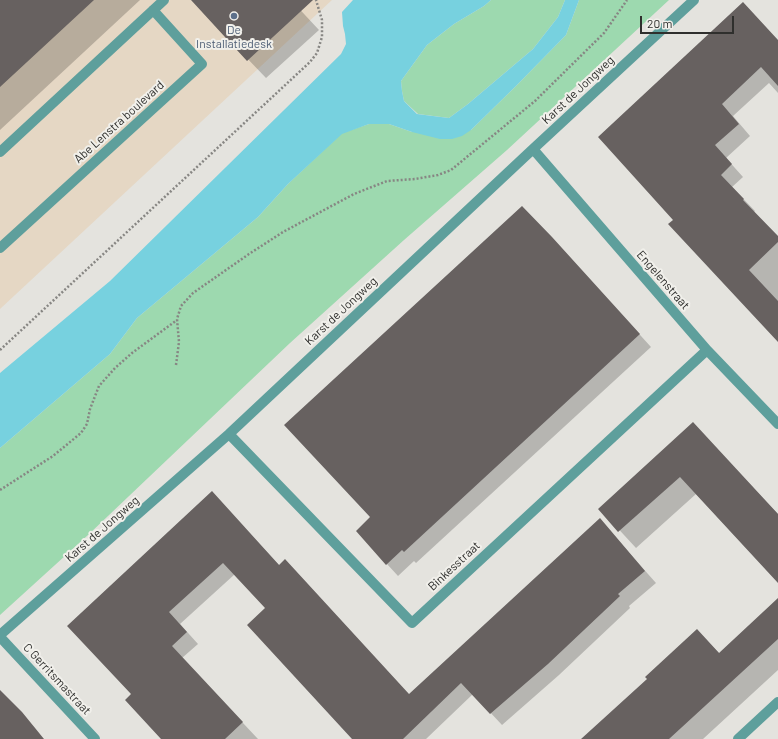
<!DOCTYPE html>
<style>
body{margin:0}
#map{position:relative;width:778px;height:739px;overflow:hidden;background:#e4e3de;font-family:Barlow,sans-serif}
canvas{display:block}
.scale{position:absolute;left:640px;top:16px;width:94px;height:18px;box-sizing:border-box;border:2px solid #2f2f2d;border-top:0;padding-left:5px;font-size:12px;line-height:14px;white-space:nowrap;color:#2f2f2d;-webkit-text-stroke:3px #f1f0eb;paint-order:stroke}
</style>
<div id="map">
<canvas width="778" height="739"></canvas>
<div class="scale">20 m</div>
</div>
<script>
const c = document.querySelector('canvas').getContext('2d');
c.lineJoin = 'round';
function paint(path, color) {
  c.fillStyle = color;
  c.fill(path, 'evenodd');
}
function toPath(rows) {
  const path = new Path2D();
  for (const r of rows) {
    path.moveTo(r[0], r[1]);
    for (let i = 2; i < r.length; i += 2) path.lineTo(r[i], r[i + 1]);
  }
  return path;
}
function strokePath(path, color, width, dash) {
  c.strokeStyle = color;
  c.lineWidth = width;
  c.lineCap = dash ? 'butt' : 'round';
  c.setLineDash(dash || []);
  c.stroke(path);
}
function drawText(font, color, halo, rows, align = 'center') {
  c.font = font + ' Barlow,sans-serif';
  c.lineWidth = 4;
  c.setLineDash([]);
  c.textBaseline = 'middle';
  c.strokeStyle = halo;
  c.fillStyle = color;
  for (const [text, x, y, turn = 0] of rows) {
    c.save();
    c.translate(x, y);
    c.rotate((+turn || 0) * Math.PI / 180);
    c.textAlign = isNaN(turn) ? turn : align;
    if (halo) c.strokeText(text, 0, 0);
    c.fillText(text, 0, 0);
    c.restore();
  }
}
paint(toPath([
 [0,0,332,0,0,309]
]), '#e5d7c4');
paint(toPath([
 [491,0,565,0,558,17,533,49,468,104,449,118,418,114,404,101,402,91,401,81,427,45,454,24,484,6],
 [579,0,669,0,507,150,404,240,290,343,88,535,0,615,0,448,110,354,137,318,258,217,288,184,342,133,369,124,389,124,412,132,471,130,516,86,566,35]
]), '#9dd9af');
paint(toPath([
 [353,0,491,0,484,6,454,24,427,45,401,81,402,91,404,101,417,114,449,118,468,104,533,49,558,17,565,0,579,0,566,35,516,86,471,130,462,136,452,139,440,139,412,132,389,124,369,124,342,134,288,184,258,217,137,318,110,354,0,448,0,373,110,281,341,54,346,44,345,34,343,26,342,12]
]), '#77d1df');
paint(toPath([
 [0,0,140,0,0,130],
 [206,0,291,0,319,30,266,78,198,7],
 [778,41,778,93,769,83,733,116,750,136,726,158,743,177,732,187,755,211,753,213,778,238,778,341,674,220,599,137],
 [563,250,651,347,416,563,414,561,398,576,387,564,372,517],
 [693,424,778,514,778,582,696,494,636,548,600,509],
 [212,493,280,566,409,695,600,520,656,583,629,606,630,608,559,675,502,725,473,694,426,739,354,739,266,608,235,574,180,624,198,644,182,658,258,739,162,739,132,694],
 [778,600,778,670,703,739,583,739,649,680,697,630,720,654]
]), '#0003');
paint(toPath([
 [0,0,94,0,0,87],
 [191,0,313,0,247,61],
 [743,2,778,40,778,86,761,67,722,104,739,124,715,145,732,164,721,175,744,199,743,200,778,236,778,242,749,270,778,301,778,342,668,224,673,220,598,137],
 [522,206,552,237,640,334,404,552,402,550,386,565,356,531,370,517,284,425],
 [693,422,778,514,778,583,680,477,618,532,598,509],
 [212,491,279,565,285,559,409,694,600,518,645,571,618,594,620,596,548,664,490,714,461,683,403,739,352,739,247,625,265,608,223,563,169,612,187,632,172,646,243,722,225,739,161,739,125,700,131,694,67,626],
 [778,598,778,639,669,739,581,739,647,679,645,677,697,629,719,653],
 [0,690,22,712,44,739,0,739]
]), '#676160');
strokePath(toPath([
 [0,350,310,62,317,53,322,37,322,20,316,0],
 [176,365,179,342,177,319,181,306,193,293,249,254,283,232,354,194,387,181,415,179,438,175,451,170,535,101,604,33,627,0],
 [0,490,53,456,81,433,87,424,90,409,99,386,115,368,132,353,177,320]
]), '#878683', 2.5, [2, 2]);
strokePath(toPath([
 [533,149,707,350,778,424],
 [0,152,164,0],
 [0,248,202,64,153,10],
 [229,434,412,623,707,350],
 [0,635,229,434,533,149,694,0],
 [0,637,95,739],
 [738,739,778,702]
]), '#5e9f9c', 10);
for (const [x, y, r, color] of [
 [234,16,4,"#5c6f8a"]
]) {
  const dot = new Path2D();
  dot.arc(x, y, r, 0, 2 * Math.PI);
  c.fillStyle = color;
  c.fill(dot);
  strokePath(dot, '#f1f0eb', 1.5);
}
drawText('12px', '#4e5e75', '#f1f0eb', [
 ["De",234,30],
 ["Installatiedesk",234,44]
]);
drawText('12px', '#2f2f2d', '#f1f0eb', [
 ["Karst de Jongweg",578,90,-43],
 ["Abe Lenstra boulevard",119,122,-42],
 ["Engelenstraat",663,280,49],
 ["Karst de Jongweg",341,311,-43],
 ["Karst de Jongweg",102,529,-41],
 ["Binkesstraat",454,566,-43],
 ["C Gerritsmastraat",57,679,47]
]);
</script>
